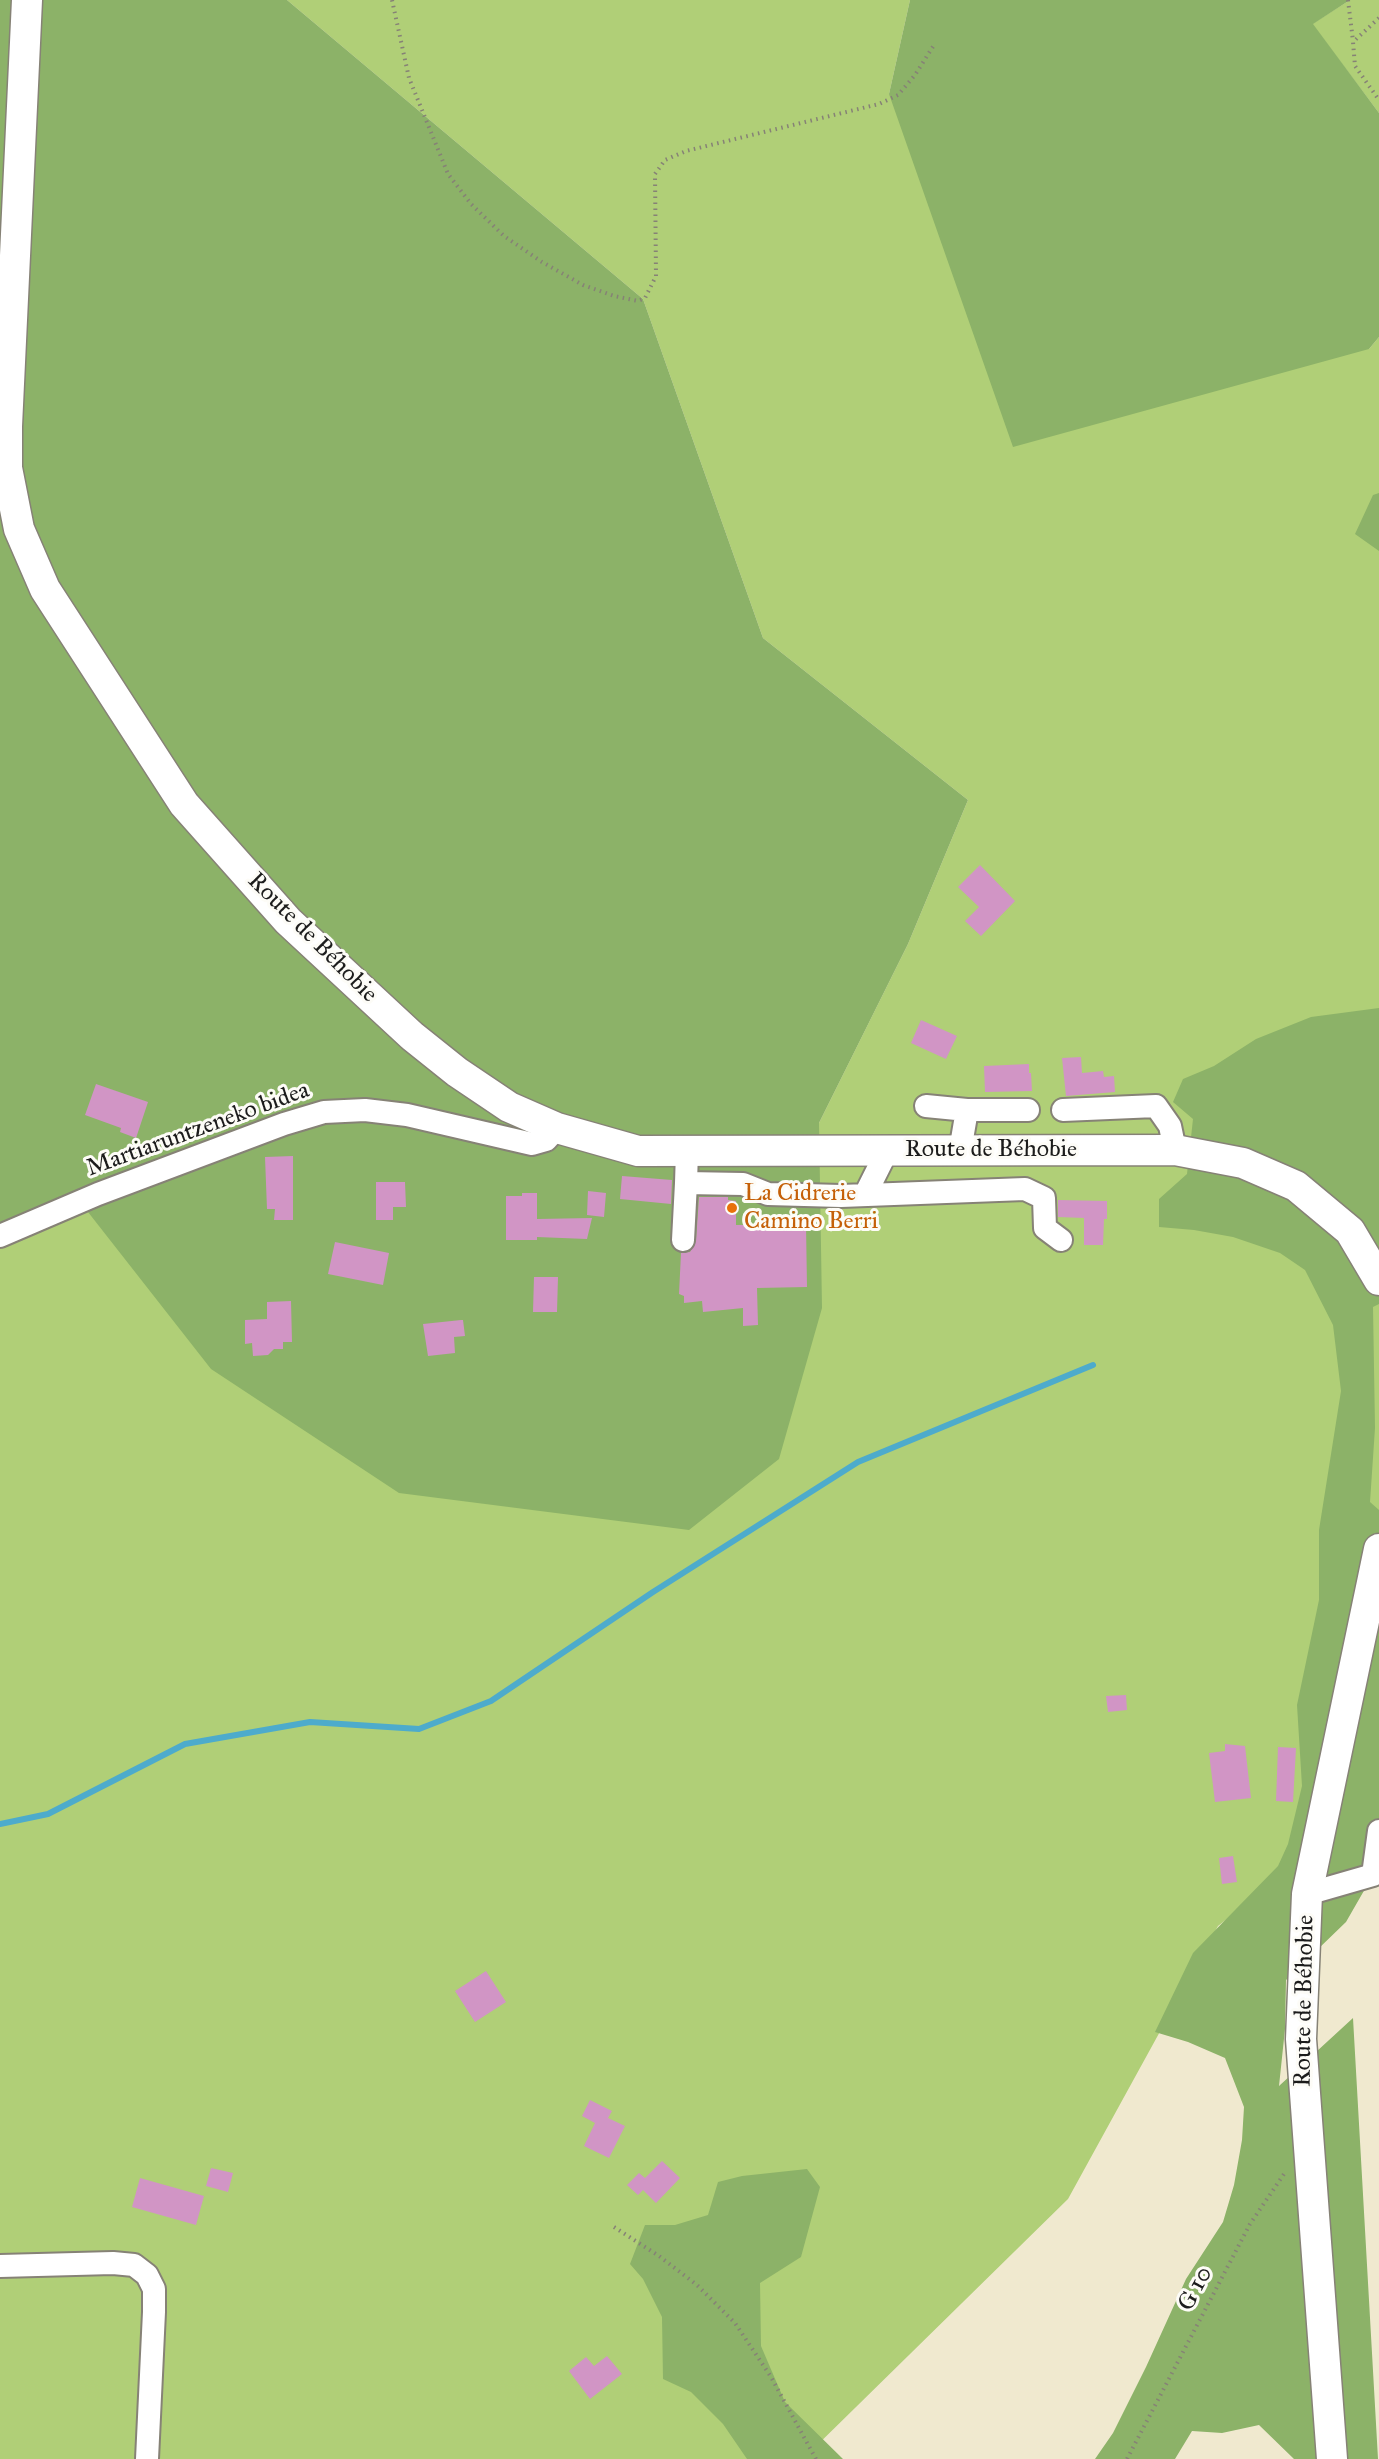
<!DOCTYPE html>
<meta charset="utf-8">
<style>
body{margin:0}
canvas{display:block;background:#f0e9cf}
</style>
<canvas width="1379" height="2459"></canvas>
<script>
const c = document.querySelector('canvas').getContext('2d');
c.lineJoin = 'round';
function paint(path, color) {
  c.fillStyle = color;
  c.fill(path, 'evenodd');
}
function toPath(rows) {
  const path = new Path2D();
  for (const r of rows) {
    path.moveTo(r[0], r[1]);
    for (let i = 2; i < r.length; i += 2) path.lineTo(r[i], r[i + 1]);
  }
  return path;
}
function strokePath(path, color, width, dash) {
  c.strokeStyle = color;
  c.lineWidth = width;
  c.lineCap = dash ? 'butt' : 'round';
  c.setLineDash(dash || []);
  c.stroke(path);
}
function drawText(font, color, halo, rows, align = 'center') {
  c.font = font + ' "IM FELL Great Primer",serif';
  c.lineWidth = 6;
  c.setLineDash([]);
  c.textBaseline = 'middle';
  c.strokeStyle = halo;
  c.fillStyle = color;
  for (const [text, x, y, turn = 0] of rows) {
    c.save();
    c.translate(x, y);
    c.rotate((+turn || 0) * Math.PI / 180);
    c.textAlign = isNaN(turn) ? turn : align;
    if (halo) c.strokeText(text, 0, 0);
    c.fillText(text, 0, 0);
    c.restore();
  }
}
paint(toPath([
 [287,0,910,0,889,94,1369,349,1379,337,1379,1798,1218,1926,1068,2199,803,2459,0,2459,0,669,819,1123,908,944,968,800,763,638,643,299],
 [1350,0,1379,0,1379,113,1312,24]
]), '#b0cf77');
paint(toPath([
 [0,0,287,0,643,299,763,638,968,800,908,944,819,1123,822,1308,779,1459,689,1530,399,1493,211,1369,88,1212,51,1221,0,1243],
 [910,0,1350,0,1313,24,1379,113,1379,337,1369,349,1013,447,889,94],
 [1379,493,1379,551,1355,534,1373,495],
 [1379,1008,1379,1304,1373,1307,1375,1428,1370,1502,1379,1510,1379,1831,1373,1875,1346,1922,1286,1980,1285,2029,1279,2086,1353,2018,1378,2459,1294,2459,1259,2425,1222,2433,1192,2431,1175,2459,1095,2459,1113,2433,1146,2367,1186,2279,1223,2222,1234,2185,1242,2140,1244,2107,1225,2058,1188,2042,1155,2032,1193,1953,1278,1866,1288,1844,1302,1786,1297,1705,1319,1600,1319,1530,1341,1391,1333,1325,1305,1270,1280,1253,1233,1237,1194,1230,1159,1227,1159,1199,1187,1174,1193,1119,1173,1102,1183,1079,1214,1066,1256,1039,1311,1017],
 [807,2169,820,2187,801,2257,760,2283,761,2346,785,2402,843,2459,747,2459,723,2424,691,2392,663,2379,662,2317,643,2279,630,2264,645,2225,675,2225,708,2215,718,2182,742,2176]
]), '#8cb268');
strokePath(toPath([
 [0,1824,48,1814,185,1744,310,1722,419,1729,491,1701,653,1592,858,1462,1093,1365]
]), '#4dabcc', 6);
paint(toPath([
 [980,865,1015,901,981,936,965,921,979,907,958,887],
 [921,1020,957,1036,946,1059,911,1043],
 [1081,1057,1082,1073,1103,1071,1104,1077,1114,1076,1115,1092,1066,1096,1062,1058],
 [1029,1064,1029,1073,1031,1073,1032,1091,985,1092,984,1066],
 [96,1084,148,1102,136,1138,120,1132,121,1128,85,1115],
 [293,1156,293,1220,274,1220,275,1209,267,1209,265,1157],
 [622,1176,672,1180,671,1204,620,1199],
 [376,1182,405,1182,406,1207,393,1207,393,1220,376,1220],
 [588,1191,606,1193,604,1217,587,1215],
 [522,1193,537,1193,537,1219,592,1218,587,1239,537,1237,537,1240,506,1240,506,1196,522,1196],
 [699,1197,728,1197,728,1200,736,1201,736,1225,806,1224,807,1287,757,1288,758,1325,743,1326,743,1308,703,1312,702,1301,684,1303,684,1296,679,1294,681,1253,690,1252,696,1241],
 [1058,1200,1107,1201,1107,1219,1104,1219,1103,1245,1084,1245,1084,1218,1058,1217],
 [335,1242,389,1253,383,1285,328,1274],
 [534,1277,558,1277,557,1312,533,1312],
 [291,1301,292,1342,283,1342,283,1349,274,1349,268,1355,253,1356,252,1343,245,1344,245,1320,267,1319,267,1302],
 [461,1320,463,1320,465,1336,454,1337,455,1353,428,1356,423,1324],
 [1126,1695,1127,1710,1108,1712,1106,1696],
 [1225,1744,1245,1746,1251,1798,1215,1802,1209,1753,1225,1751],
 [1278,1747,1296,1748,1293,1802,1276,1801],
 [1233,1856,1237,1882,1222,1884,1219,1858],
 [486,1971,506,2002,475,2022,455,1991],
 [590,2100,612,2111,608,2118,625,2126,609,2158,584,2146,595,2123,582,2116],
 [662,2161,680,2178,656,2203,643,2190,638,2195,627,2185,639,2173,645,2178],
 [211,2168,233,2173,228,2192,206,2186],
 [140,2178,204,2196,196,2225,132,2207],
 [607,2356,622,2374,590,2399,569,2371,586,2357,594,2366]
]), '#d195c5');
const minor = toPath([
 [926,1106,967,1110,1028,1110],
 [1063,1110,1156,1106,1170,1126,1175,1150],
 [687,1151,686,1183,743,1184,768,1194,841,1196,1025,1189,1044,1198,1045,1228,1061,1240],
 [960,1151,967,1110],
 [865,1195,887,1151],
 [0,1236,98,1194,284,1124,324,1112,365,1110,407,1115,532,1144,546,1140,557,1128],
 [683,1240,686,1183],
 [1307,1894,1373,1875,1379,1831],
 [0,2266,113,2263,134,2265,147,2275,154,2289,154,2312,147,2459]
]);
const major = toPath([
 [27,0,7,426,7,468,19,529,45,589,184,804,288,921,412,1036,457,1072,509,1107,557,1128,638,1151,1175,1150,1243,1163,1296,1186,1350,1231,1379,1280],
 [1332,2459,1301,2039,1307,1894,1379,1549]
]);
strokePath(minor, '#868276', 26);
strokePath(major, '#868276', 33);
strokePath(toPath([
 [392,0,409,78,448,174,471,204,504,236,542,262,583,285,614,296,638,301,645,298,656,276,655,174,665,160,686,151,879,104,898,95,915,75,934,45],
 [1348,0,1353,41],
 [1379,18,1353,42,1355,66,1379,100],
 [614,2227,659,2256,697,2285,735,2323,771,2377,816,2459],
 [1127,2459,1250,2224,1286,2171]
]), '#868276', 4, [1.5, 4.5]);
strokePath(minor, '#fff', 22);
strokePath(major, '#fff', 30);
for (const [x, y, r, color] of [
 [732,1208,6,"#e8710a"]
]) {
  const dot = new Path2D();
  dot.arc(x, y, r, 0, 2 * Math.PI);
  c.fillStyle = color;
  c.fill(dot);
  strokePath(dot, '#fdfcf7', 2);
}
drawText('24px', '#1c1c1c', '#fdfcf7', [
 ["Route de Béhobie",312,938,45],
 ["Martiaruntzeneko bidea",198,1130,-20],
 ["Route de Béhobie",991,1150],
 ["Route de Béhobie",1305,2001,-89],
 ["G 10",1196,2289,-62]
]);
drawText('24px', '#c56008', '#fdfcf7', [
 ["La Cidrerie",744,1194],
 ["Camino Berri",744,1222]
], 'left');
</script>
